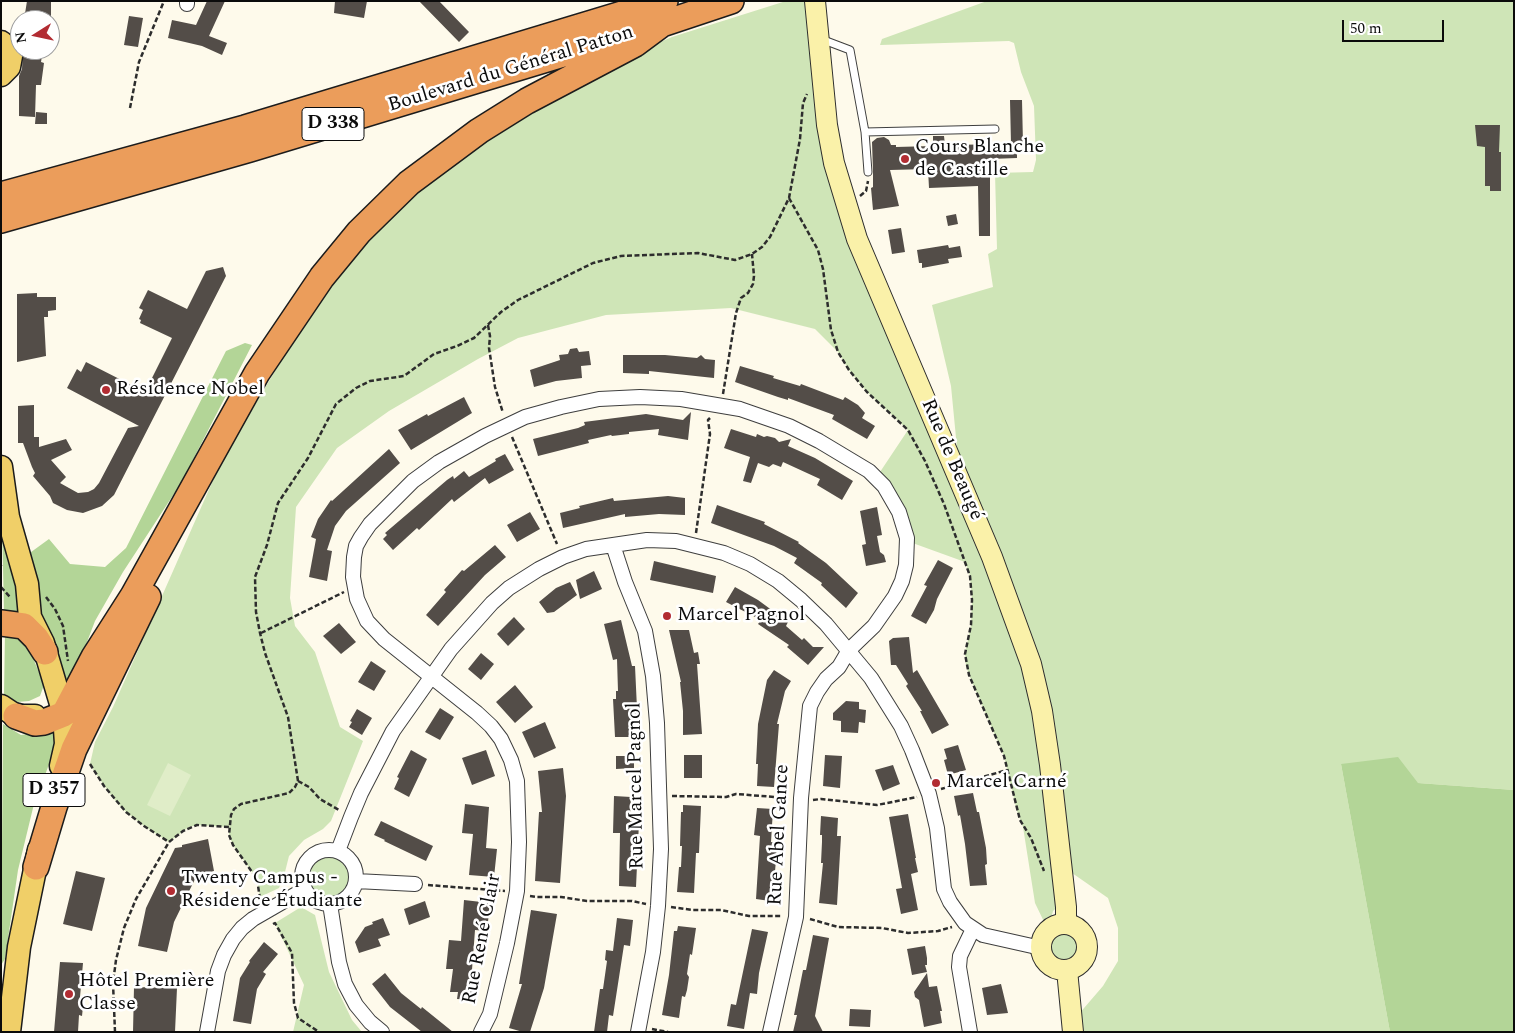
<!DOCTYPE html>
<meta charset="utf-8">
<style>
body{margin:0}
#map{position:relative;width:1515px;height:1033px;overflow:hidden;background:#fefaeb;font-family:Spectral,serif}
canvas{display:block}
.frame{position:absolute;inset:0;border:2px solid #0b0b0b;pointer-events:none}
.north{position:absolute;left:10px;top:10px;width:50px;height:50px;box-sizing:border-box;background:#fff;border:1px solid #9d9d9d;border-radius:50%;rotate:260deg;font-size:14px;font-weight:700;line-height:20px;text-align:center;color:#0b0b0b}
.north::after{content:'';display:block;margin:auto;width:18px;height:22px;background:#b22c32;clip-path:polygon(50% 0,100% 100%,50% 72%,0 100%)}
.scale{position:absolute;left:1342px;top:20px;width:102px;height:22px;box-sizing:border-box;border:2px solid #0b0b0b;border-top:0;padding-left:6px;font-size:15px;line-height:18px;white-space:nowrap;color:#0b0b0b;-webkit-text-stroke:4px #fff;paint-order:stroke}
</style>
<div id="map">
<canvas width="1515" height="1033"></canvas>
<div class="frame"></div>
<div class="north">N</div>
<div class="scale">50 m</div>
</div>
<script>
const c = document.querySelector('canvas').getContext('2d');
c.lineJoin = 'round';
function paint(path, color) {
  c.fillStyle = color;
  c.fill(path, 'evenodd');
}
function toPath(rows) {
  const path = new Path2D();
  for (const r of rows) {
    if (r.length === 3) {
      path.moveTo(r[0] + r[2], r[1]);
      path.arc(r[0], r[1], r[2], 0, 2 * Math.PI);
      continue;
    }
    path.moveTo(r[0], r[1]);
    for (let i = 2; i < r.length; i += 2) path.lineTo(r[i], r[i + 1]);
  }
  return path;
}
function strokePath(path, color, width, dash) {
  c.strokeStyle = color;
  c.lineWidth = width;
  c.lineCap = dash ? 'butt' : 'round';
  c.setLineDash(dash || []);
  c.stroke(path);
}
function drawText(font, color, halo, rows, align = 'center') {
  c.font = font + ' Spectral,serif';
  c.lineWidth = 5;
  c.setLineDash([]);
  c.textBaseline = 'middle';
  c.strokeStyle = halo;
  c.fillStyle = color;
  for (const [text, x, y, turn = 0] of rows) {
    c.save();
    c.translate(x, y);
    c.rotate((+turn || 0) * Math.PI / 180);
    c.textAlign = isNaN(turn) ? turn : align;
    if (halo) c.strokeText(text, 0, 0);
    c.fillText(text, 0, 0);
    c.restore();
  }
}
paint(toPath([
 [786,1,815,1,834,163,960,479,951,386,932,305,993,287,988,254,997,249,995,173,1033,172,1036,160,1034,106,1021,72,1014,43,1009,41,880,45,882,39,987,1,1514,1,1514,790,1418,783,1341,764,1390,1032,1073,1032,1072,1022,1103,986,1118,961,1118,928,1108,898,1062,866,1065,900,1053,911,1048,930,1035,903,1023,827,1017,811,1004,756,969,675,966,665,965,654,971,625,972,600,970,576,965,562,907,541,876,478,908,430,867,392,849,370,838,352,815,329,731,308,606,315,518,338,478,359,389,411,337,448,296,507,290,598,295,626,315,652,340,727,363,741,331,821,323,829,304,840,289,856,284,876,279,888,260,897,257,879,233,845,229,835,229,827,197,825,189,827,169,842,144,826,126,812,113,798,94,771,90,764,95,742,113,707,222,460,309,314,337,275,395,210,458,157,620,59,672,37],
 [329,877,20],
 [301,907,315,915,329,972,352,1020,362,1032,293,1032,304,985,275,923],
 [1064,946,18]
]), '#cfe5b7');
paint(toPath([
 [245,343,252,345,181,483,123,572,95,621,66,697,37,617,27,555,49,539,70,564,105,567,126,548,226,351],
 [2,524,16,577,21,614,4,612],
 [5,632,21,640,31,653,44,685,40,696,29,701,17,702,4,694],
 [3,724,21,735,52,731,57,735,56,745,33,808,18,870,5,959,1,965],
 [1398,757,1418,783,1514,790,1514,1032,1390,1032,1341,764]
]), '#b3d597');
paint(toPath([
 [168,763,191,775,170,816,147,805]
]), '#e0edc8');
paint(toPath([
 [27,1,51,1,51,20,24,20],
 [207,1,225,1,209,36,227,43,222,55,202,46,168,38,172,20,196,25],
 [335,1,367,1,364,18,334,13],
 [419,1,439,1,469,32,459,42],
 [129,16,143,18,138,47,124,45],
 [23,50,43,50,41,62,44,63,41,85,36,85,35,117,19,116,19,76,22,69],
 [1010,100,1022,100,1023,144,1017,144,1017,158,990,159,990,236,979,236,978,186,929,188,928,169,890,170,899,206,873,210,871,188,873,187,873,172,872,142,877,138,884,137,889,140,891,145,896,145,896,147,933,146,933,136,944,136,945,145,1011,144],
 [36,112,47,113,47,124,35,124],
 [1475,125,1500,125,1499,152,1501,152,1501,191,1490,191,1490,186,1485,186,1485,147,1477,146],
 [956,214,958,224,948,226,946,216],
 [901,228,905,252,892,254,888,230],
 [948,245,949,248,960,246,962,257,948,259,949,263,922,268,922,263,919,263,917,250],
 [223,267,226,276,114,495,102,506,83,513,67,510,53,503,50,496,33,476,35,473,32,467,23,443,18,443,18,406,34,405,34,437,39,437,39,447,66,439,72,450,51,460,66,477,60,483,78,493,88,492,94,489,99,483,128,428,139,426,67,388,77,369,81,372,86,362,145,392,172,338,140,323,141,320,139,319,143,310,139,308,148,290,187,309,206,271],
 [37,293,37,297,56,297,56,310,48,311,48,317,44,317,46,356,17,362,17,294],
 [577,348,579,352,589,351,591,365,581,366,582,378,556,381,534,387,530,370,560,360,559,355,568,354,570,349],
 [623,355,665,355,697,358,701,355,705,359,715,360,714,378,649,371,649,374,623,373],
 [740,366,774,376,773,378,800,386,801,384,843,400,845,397,858,405,865,413,862,418,875,426,867,439,832,419,834,415,788,398,788,400,778,397,735,382],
 [464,397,472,413,411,450,398,430,427,414,428,416],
 [691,412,688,440,658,435,659,429,629,432,629,434,612,436,611,435,588,440,589,443,538,456,533,439,578,428,585,425,584,422,646,414,683,420],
 [731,429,756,437,757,434,764,437,767,436,775,438,779,442,791,439,788,446,815,458,853,481,842,500,817,485,820,479,783,462,781,467,773,464,769,467,758,463,751,483,743,481,750,457,724,448],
 [389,449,400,463,346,511,335,526,327,550,332,551,327,581,309,577,316,539,311,537,318,519,331,500,332,501],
 [505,454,514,470,489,484,485,478,454,502,452,499,419,530,417,528,393,550,383,539,387,535,385,533,447,480,453,476,454,479,464,471,469,477,496,461,495,459],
 [668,496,685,498,685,515,659,514,625,517,625,514,563,528,560,513,580,508,579,506,613,498,614,501],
 [717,505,765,522,764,524,799,542,798,543,826,563,858,593,846,608,821,585,822,583,794,563,797,558,774,546,711,523],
 [877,507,882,535,877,536,880,552,884,555,886,562,866,566,862,545,866,544,860,511],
 [530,512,540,529,517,542,507,525],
 [495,545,506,557,485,575,438,626,426,615,446,592,444,590,462,570,464,571],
 [938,560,953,568,937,599,934,610,926,624,911,616,927,586,924,585],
 [654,561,716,576,713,593,650,580],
 [594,571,602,589,580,599,576,580],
 [570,582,577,595,554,612,547,613,539,602,556,588],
 [735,587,758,600,788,622,786,626,802,640,804,638,813,647,824,647,808,665,787,647,789,645,758,624,761,620,726,602],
 [514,617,525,629,508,646,497,634],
 [621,620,632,666,635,666,638,730,632,730,633,737,615,737,613,699,616,699,616,691,618,691,617,659,613,660,604,624],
 [339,623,356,642,341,654,323,636],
 [669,630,689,630,694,653,698,652,700,664,697,664,702,734,683,735,683,711,680,682,681,682],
 [909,637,913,673,917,670,949,725,932,734,923,717,920,711,922,711,906,686,908,684,896,665,891,665,889,641,893,638],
 [481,653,494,664,481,680,468,669],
 [371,661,386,671,374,691,358,682],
 [774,670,791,681,785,691,777,724,779,724,774,787,757,786,758,764,756,764,758,724,767,680],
 [515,685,533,707,515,723,496,702],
 [846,701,859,702,859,709,866,710,865,723,859,722,858,733,841,732,841,721,833,720,833,713],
 [440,708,454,717,440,740,425,732],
 [357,709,372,718,362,735,349,727,352,722,350,721],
 [545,722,556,748,534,758,522,732],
 [958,745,966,770,948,775,944,760,947,759,944,749],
 [411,750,427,759,409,797,394,789,399,778,397,777],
 [486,750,495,776,472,785,462,758],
 [684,755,702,755,702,778,684,778],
 [825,755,842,756,840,788,823,786],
 [616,756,634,756,634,768,616,769],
 [893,765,900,784,883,791,875,770],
 [563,768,566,796,560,883,535,881,539,812,542,812,538,771],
 [973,793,977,812,979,812,986,848,987,864,985,865,987,885,970,886,965,844,960,815,958,816,954,796],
 [614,796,631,797,630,821,639,822,636,887,619,886,620,833,613,833],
 [465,804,489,807,486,848,497,849,494,877,469,875,473,834,462,833],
 [683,805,701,806,699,853,696,853,694,893,677,892,679,867,681,867,682,846,680,846,681,812,683,812],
 [757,808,773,809,771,842,777,843,776,860,773,894,771,894,770,901,756,899,760,836,754,835],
 [908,814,916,858,915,858,918,872,911,874,918,910,901,914,896,889,902,888,889,817],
 [821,816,838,818,837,836,841,836,837,905,819,903,823,863,821,863,822,842,822,835,820,835],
 [381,821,433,846,426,861,384,841,385,840,374,835],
 [208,839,214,871,197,875,174,922,167,952,138,946,146,908,175,848,182,847,182,845],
 [76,871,105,878,92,931,63,924],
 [464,900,490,903,487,931,475,930,471,983,475,983,473,1000,457,999,458,992,450,992,453,969,446,969,449,940,461,941],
 [425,901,430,917,409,925,404,909],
 [531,910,557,914,544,988,530,1032,523,1032,509,1028,522,984,519,984],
 [383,918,390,935,378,939,381,946,359,953,355,942,365,927,373,924,372,922],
 [617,918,633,920,630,946,624,945,613,1016,609,1015,607,1032,594,1032,600,989,603,989,607,961,605,960,606,950,613,951],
 [678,926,696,928,692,955,690,954,687,974,689,977,687,990,685,997,682,996,679,1018,662,1015,669,975,674,931,677,931],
 [752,929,768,932,759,973,757,994,750,993,744,1029,727,1026,731,1004,736,1005],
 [813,935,829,938,815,1016,823,1032,793,1032,797,1015,794,1015,803,970,806,970],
 [264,942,278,954,263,972,266,974,257,989,251,1024,233,1021,240,978,250,962,249,961],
 [925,946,927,958,927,965,925,965,927,972,912,975,907,949],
 [60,962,83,963,80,997,84,997,82,1016,79,1015,78,1032,54,1032],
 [385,973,401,993,421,1009,422,1007,453,1032,422,1032,390,1007,372,984],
 [927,973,929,987,937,986,942,1011,940,1011,942,1023,924,1027,919,1000,915,997,914,992],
 [1001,984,1008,1013,987,1015,982,988],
 [134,987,177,988,175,1032,133,1032],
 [850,1009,871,1010,870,1027,849,1026]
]), '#534d48');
const lane = toPath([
 [821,39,850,50,865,132,868,172],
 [865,132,995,129]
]);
const street = toPath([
 [187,1,187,4],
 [613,545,625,582,645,631,653,676,657,723,661,849,658,906,653,952,638,1032],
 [329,877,27],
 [338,851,351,817,361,793,393,731,451,649,492,603,509,588,539,569,563,557,586,549,647,540,676,541,724,553,750,564,778,581,801,600,826,624,871,678,901,726,912,750,929,794,937,828,944,889,950,902,965,923,983,935,1041,948],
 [356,881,415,884],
 [330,904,339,962,345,984,356,1005,370,1022,382,1032],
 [207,1032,218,971,224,955,233,939,242,928,253,919,305,889],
 [481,1032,490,1014,507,943,517,891,519,842,517,781,511,760,501,739,491,726,477,713,384,639,367,621,357,599,353,577,354,557,356,546,361,537,370,524,413,481,439,462,485,436,525,417,561,407,599,399,640,397,681,399,740,409,789,426,819,441,869,471,884,486,899,512,907,538,906,565,902,581,895,596,874,626,849,650,839,667,826,679,817,692,810,706,801,798,796,917,770,1032],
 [970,1032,959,967,960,956,973,929]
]);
const secondary = toPath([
 [815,1,827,125,834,163,857,239,992,557,1031,664,1042,711,1050,765,1066,907,1066,924],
 [1064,947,23],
 [1067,970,1073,1032]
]);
const primary = toPath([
 [1,42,10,50,11,56,9,67,1,75],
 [1,467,8,517,27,584,30,617,43,643,64,714,66,744,61,766],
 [1,706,16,716,35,716],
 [9,1032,19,947,39,850]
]);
const highway = toPath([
 [1,195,245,128,665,1],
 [1,220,250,149,662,24,731,1],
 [1,623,24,626,36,638,45,652],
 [16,716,35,723,44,722,64,714,94,657,133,596,257,373,322,277,359,232,409,183,479,131,527,101,635,44,662,24],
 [36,867,54,807,74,749,148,597]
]);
strokePath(lane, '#3e3e3e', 9);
strokePath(street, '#3e3e3e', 16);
strokePath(secondary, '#2d2d2d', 22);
strokePath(primary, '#1c1c1c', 25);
strokePath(highway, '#1c1c1c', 28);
strokePath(toPath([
 [130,108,139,62,164,1],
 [860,196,866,191,868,181],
 [789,198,818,250,823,269,831,330,838,352,849,370,867,392,908,430,925,461,944,504,970,576,972,600,971,625,965,654,969,675,1004,756,1020,820,1031,838,1044,871],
 [488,325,490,336,489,348,495,387,503,413],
 [723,394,736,313,741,298,748,293,753,284,754,276,752,254],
 [512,437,557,544],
 [696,533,710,434,708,420,710,418],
 [1,565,1,566],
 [1,587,10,597],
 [46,597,55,609,63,626,68,661],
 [261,633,344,592],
 [90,764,104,786,126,812,144,826,169,842],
 [298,781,309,787,320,799,339,810],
 [941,789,1007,770],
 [672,796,726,797,736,794,788,798],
 [813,800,821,799,877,805,917,797],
 [428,885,505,891],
 [530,896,537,897,561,897,587,901,632,901,646,904],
 [260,899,257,879,233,845,229,835,231,815,234,809,241,804,289,793,295,787,298,781,288,717,265,653,260,633,256,612,255,577,267,545,278,503,308,458,336,404,356,388,370,381,404,376,434,354,457,346,474,338,501,312,518,300,593,263,621,256,698,253,735,260,752,254,762,247,770,237,789,198,800,139,803,103,807,94],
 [671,907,693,910,721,910,749,916,782,916],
 [810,919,838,927,882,928,908,933,938,931,952,927],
 [1048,923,1048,930],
 [273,924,275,923,292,953,294,1003,298,1018,319,1032],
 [652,1029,668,1032],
 [115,1032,113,983,116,960,124,928,136,899,169,842,183,831,197,825,229,827]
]), '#2d2d2d', 2.5, [5, 2.5]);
strokePath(lane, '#fff', 7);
strokePath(street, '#fff', 14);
strokePath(secondary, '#faf1a9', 20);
strokePath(primary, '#f0cf68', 22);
strokePath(highway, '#eb9d5b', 25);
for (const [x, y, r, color] of [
 [905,159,5,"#b22c32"],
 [106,390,5,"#b22c32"],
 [667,616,5,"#b22c32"],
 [936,783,5,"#b22c32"],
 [171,891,5,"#b22c32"],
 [69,994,5,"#b22c32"]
]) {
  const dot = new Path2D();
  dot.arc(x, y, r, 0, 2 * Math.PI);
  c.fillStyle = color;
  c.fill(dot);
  strokePath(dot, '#fff', 2);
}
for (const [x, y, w] of [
 [333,124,62],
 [54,790,62]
]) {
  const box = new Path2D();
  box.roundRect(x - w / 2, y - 16.5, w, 33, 4);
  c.fillStyle = '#fff';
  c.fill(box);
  strokePath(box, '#0b0b0b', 1);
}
drawText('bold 19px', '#0b0b0b', null, [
 ["D 338",333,124],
 ["D 357",54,790]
]);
drawText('20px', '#0b0b0b', '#fff', [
 ["Boulevard du Général Patton",511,70,-17],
 ["Rue de Beaugé",951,460,67],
 ["Rue Marcel Pagnol",637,786,-91],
 ["Rue Abel Gance",780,835,-87],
 ["Rue René Clair",483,939,-79]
]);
drawText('20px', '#0b0b0b', '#fff', [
 ["Cours Blanche",915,148],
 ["de Castille",915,171],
 ["Résidence Nobel",116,390],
 ["Marcel Pagnol",677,616],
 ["Marcel Carné",946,783],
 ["Twenty Campus -",181,879],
 ["Résidence Étudiante",181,902],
 ["Hôtel Première",79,982],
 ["Classe",79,1005]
], 'left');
</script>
